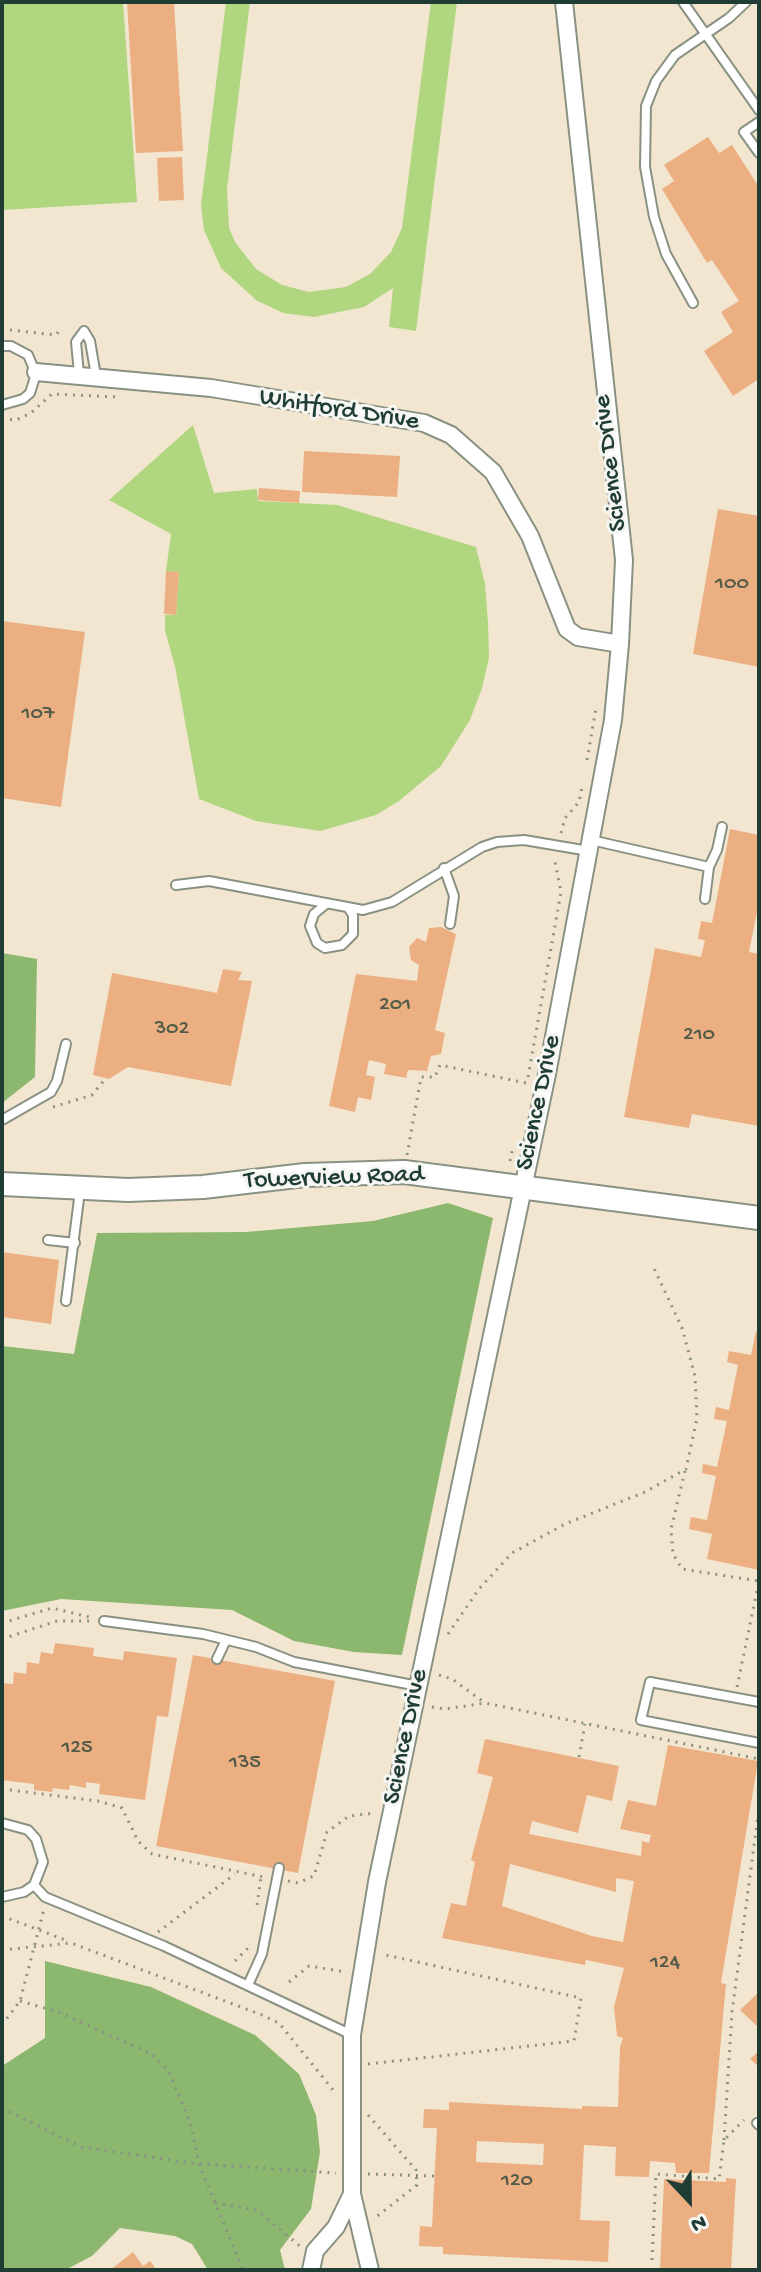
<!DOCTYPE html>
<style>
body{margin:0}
#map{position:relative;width:761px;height:2272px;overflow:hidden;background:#f3e6d1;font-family:"Gochi Hand",sans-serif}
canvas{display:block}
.frame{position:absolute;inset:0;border:4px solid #1f3d34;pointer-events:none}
.north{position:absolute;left:649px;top:2160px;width:80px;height:80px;-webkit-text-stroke:6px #f6f6f2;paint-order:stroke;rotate:158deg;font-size:22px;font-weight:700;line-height:32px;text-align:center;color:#1f3d34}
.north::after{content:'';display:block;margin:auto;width:28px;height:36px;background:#1f3d34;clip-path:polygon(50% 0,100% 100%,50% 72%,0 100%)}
</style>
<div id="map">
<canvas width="761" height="2272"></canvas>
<div class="frame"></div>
<div class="north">N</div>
</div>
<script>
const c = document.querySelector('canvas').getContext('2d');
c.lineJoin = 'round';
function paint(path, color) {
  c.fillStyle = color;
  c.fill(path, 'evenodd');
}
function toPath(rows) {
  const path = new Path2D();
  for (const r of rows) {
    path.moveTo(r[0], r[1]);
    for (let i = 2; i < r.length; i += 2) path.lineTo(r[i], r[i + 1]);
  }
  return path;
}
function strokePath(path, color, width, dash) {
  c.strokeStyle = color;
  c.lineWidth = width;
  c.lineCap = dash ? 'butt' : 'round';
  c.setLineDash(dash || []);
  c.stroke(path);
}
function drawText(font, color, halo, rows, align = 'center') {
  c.font = font + ' "Gochi Hand",sans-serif';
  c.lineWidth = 6;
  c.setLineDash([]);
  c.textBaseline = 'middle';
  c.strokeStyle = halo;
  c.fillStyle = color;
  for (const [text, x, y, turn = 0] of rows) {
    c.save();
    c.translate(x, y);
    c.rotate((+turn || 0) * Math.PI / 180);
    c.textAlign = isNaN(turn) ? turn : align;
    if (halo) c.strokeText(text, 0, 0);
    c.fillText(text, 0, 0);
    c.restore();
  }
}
paint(toPath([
 [2,2,123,2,137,202,2,210],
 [226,2,250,2,227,189,229,228,235,242,256,269,282,285,309,292,346,287,370,274,391,252,402,228,431,2,457,2,416,331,389,327,393,288,364,307,314,317,283,313,256,300,221,268,204,230,201,205],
 [193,425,214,493,257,489,258,501,337,505,476,547,485,584,488,623,489,658,482,688,470,720,441,766,399,801,376,815,320,831,256,821,199,799,175,666,165,631,165,615,176,615,179,572,166,571,171,534,109,500]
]), '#b0d680');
paint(toPath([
 [2,953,37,959,35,1077,2,1103],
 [448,1203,493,1218,402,1655,354,1652,294,1641,232,1610,61,1599,2,1611,2,1346,74,1354,97,1233,246,1232,373,1221],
 [45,1961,151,1987,255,2035,299,2074,316,2115,320,2152,311,2209,280,2250,285,2270,208,2270,192,2244,175,2236,120,2228,92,2256,65,2270,2,2270,2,2066,45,2038]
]), '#8cb76e');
paint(toPath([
 [127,2,174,2,183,151,136,153],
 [708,137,719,153,732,145,759,187,759,379,733,396,704,351,733,332,721,312,739,301,712,260,707,263,662,189,674,181,664,165],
 [182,157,184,200,159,201,157,158],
 [304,451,400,456,397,497,302,492],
 [259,488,300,491,299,503,258,500],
 [718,509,759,516,759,667,693,654],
 [166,571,179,572,176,615,164,614],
 [2,621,85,632,61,807,2,798],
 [730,829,759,835,759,902,749,952,759,954,759,1126,692,1114,689,1128,624,1117,655,948,701,957,705,940,698,939,701,921,712,923],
 [441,927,456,934,435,1030,445,1033,441,1054,431,1056,427,1071,408,1070,406,1078,384,1074,386,1064,369,1060,366,1075,375,1077,371,1100,358,1097,355,1112,329,1106,356,974,417,981,419,965,411,960,409,947,417,938,426,942,429,928],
 [223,969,242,972,238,980,252,981,231,1086,128,1067,109,1079,93,1075,112,973,217,993],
 [2,1252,59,1260,51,1324,2,1317],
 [756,1331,759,1332,759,1570,707,1559,712,1534,689,1529,691,1517,707,1520,716,1476,702,1473,703,1464,717,1467,727,1421,714,1419,716,1407,729,1410,738,1365,727,1362,729,1351,751,1355],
 [55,1643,94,1648,93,1656,123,1660,124,1651,177,1658,168,1717,157,1716,145,1800,99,1794,100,1784,86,1782,86,1788,70,1785,69,1790,53,1788,52,1792,34,1790,34,1784,2,1780,2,1683,13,1684,14,1672,26,1674,27,1662,39,1664,41,1652,53,1654],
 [193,1655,335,1681,298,1873,156,1846],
 [485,1739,619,1766,612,1801,587,1795,578,1833,532,1821,529,1834,641,1856,642,1841,649,1843,651,1835,620,1829,628,1800,656,1806,668,1745,758,1761,721,1983,726,1984,709,2173,676,2173,675,2163,650,2161,649,2177,615,2176,616,2147,584,2145,580,2220,610,2221,608,2262,443,2254,443,2247,419,2246,420,2226,432,2227,437,2128,423,2128,424,2109,449,2110,449,2102,582,2109,582,2106,618,2107,620,2047,623,2038,617,2036,614,2007,624,1968,586,1960,585,1965,442,1938,451,1903,466,1906,475,1862,471,1860,493,1777,477,1773],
 [510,1864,616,1892,616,1878,634,1881,623,1942,592,1936,502,1906],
 [477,2141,544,2144,543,2165,476,2162],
 [759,1992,759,2028,740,2010],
 [759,2051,759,2067,750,2059],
 [726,2178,736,2179,731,2270,660,2270,664,2179,726,2182],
 [133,2252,143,2266,150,2261,157,2270,110,2270]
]), '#ebaf82');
const lane = toPath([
 [683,2,759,110],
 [759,122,744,132,759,153],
 [693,303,666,254,654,217,645,167,646,106,656,81,675,55,729,18,746,2],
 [2,346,11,346,28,355,36,374,30,393,23,399,2,405],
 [79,374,76,342,84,331,90,341,96,376],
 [591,840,709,867,717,850,722,827],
 [444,868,454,896,450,924],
 [176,885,209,881,363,910,392,902,482,847,497,842,524,840,589,851],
 [705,899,709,867],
 [326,904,314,914,310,926,317,943,325,948,342,945,353,934,353,915,349,909],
 [2,1120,51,1092,57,1081,66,1044],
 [48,1240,75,1243],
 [66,1301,80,1191],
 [104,1621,203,1634,256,1647,294,1662,418,1686],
 [217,1659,226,1640],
 [759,1702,650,1682,641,1720,759,1743],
 [2,1823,28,1830,36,1839,43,1862,34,1885,24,1892,2,1897],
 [34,1885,45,1897,164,1946,352,2035],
 [248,1985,262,1954,279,1868],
 [757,2123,759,2125]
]);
const street = toPath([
 [36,372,211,388,424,423,451,435,493,472,530,536,567,629,578,637,620,644],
 [311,2270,315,2251,336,2227,351,2196],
 [370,2270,352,2194,352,2035,377,1882,547,1074,613,720,620,644,624,560,564,2]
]);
const secondary = toPath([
 [2,1184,128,1190,203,1187,305,1175,404,1172,759,1218]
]);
strokePath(lane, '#899282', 12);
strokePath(street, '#899282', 20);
strokePath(secondary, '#899282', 26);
strokePath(toPath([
 [2,329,56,335,61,328],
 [2,419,16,420,31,413,52,394,118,397],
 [587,760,596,708],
 [561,833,565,818,579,802,582,787],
 [528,1077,561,892,554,857],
 [53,1107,92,1095,106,1078],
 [407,1155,421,1077,435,1077,440,1065,526,1083],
 [510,1161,512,1151],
 [685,1471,671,1529,673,1554,682,1569,759,1581],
 [2,1623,52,1608,93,1618],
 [448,1634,479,1589,512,1553,565,1524,645,1492,686,1469,697,1418,695,1376,682,1328,653,1266],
 [2,1639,57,1621,93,1621],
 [439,1675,452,1679,485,1703],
 [737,1687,759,1581],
 [432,1707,445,1709,485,1703,759,1759],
 [579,1757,585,1724],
 [2,1789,98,1801,122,1808,138,1841,152,1854,264,1877],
 [288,1881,298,1883,314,1876,327,1832,349,1816,376,1813],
 [257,1905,261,1877],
 [2,1916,68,1941],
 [158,1932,235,1874],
 [2,1950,71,1943,262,2015,279,2023,333,2090],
 [235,1961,252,1944],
 [289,1982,309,1966,346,1972],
 [20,2001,58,2012,152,2054,168,2070,190,2121,199,2164,243,2270],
 [2,2025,20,2001,44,1909],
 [368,2064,574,2041,581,1998,381,1954],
 [2,2108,81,2147,199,2164,336,2173],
 [2,2114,2,2145],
 [368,2115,416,2170,417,2185,376,2217],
 [724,2140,732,2012,759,1808],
 [368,2174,435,2176],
 [215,2203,257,2210,301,2247],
 [652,2260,656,2174,719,2179,724,2140,744,2120]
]), '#899282', 3, [2, 6]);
strokePath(lane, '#fff', 8);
strokePath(street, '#fff', 16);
strokePath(secondary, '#fff', 22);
drawText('22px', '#525a48', null, [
 ["100",732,585],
 ["107",38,715],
 ["201",395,1006],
 ["302",172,1030],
 ["210",699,1036],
 ["125",77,1749],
 ["135",245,1764],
 ["124",665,1964],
 ["120",517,2182]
]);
drawText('26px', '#1f3d34', '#f6f6f2', [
 ["Whitford Drive",339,411,9],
 ["Science Drive",612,463,-97],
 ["Science Drive",540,1103,-78],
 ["Towerview Road",334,1179,-2],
 ["Science Drive",407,1737,-78]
]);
</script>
